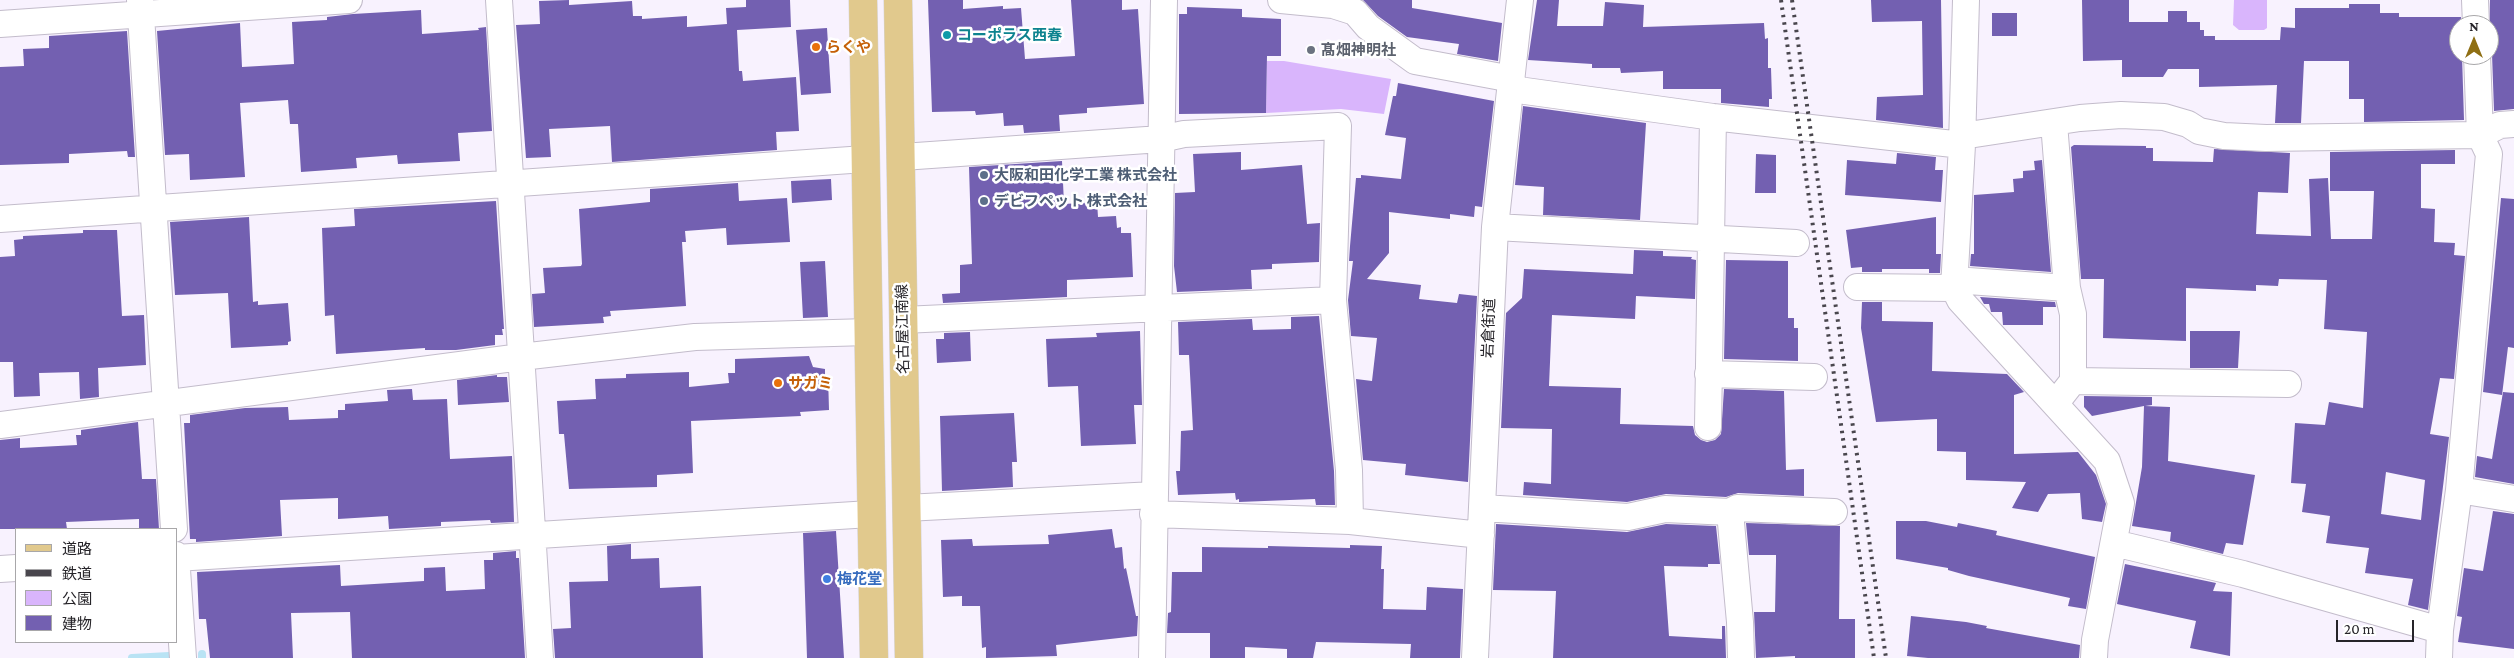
<!DOCTYPE html>
<meta charset="utf-8">
<style>
body{margin:0}
#map{position:relative;width:2514px;height:658px;overflow:hidden;background:#f8f2fe;font-family:"Crimson Pro","Noto Sans JP",serif}
canvas{display:block}
.legend{position:absolute;left:15px;top:528px;width:162px;height:115px;box-sizing:border-box;background:#fff;border:1px solid #a8a7a9;margin:0;padding:6px 9px;list-style:none;font-size:15px;color:#262429}
.legend li{display:flex;align-items:center;gap:10px;height:25px}
.legend b{width:25px;border:1px solid #a8a7a9}
.north{position:absolute;left:2449px;top:15px;width:50px;height:50px;box-sizing:border-box;background:#fff;border:1px solid #a8a7a9;border-radius:50%;rotate:0deg;font-size:14px;font-weight:700;line-height:20px;text-align:center;color:#262429}
.north::after{content:'';display:block;margin:auto;width:18px;height:22px;background:#8f6f14;clip-path:polygon(50% 0,100% 100%,50% 72%,0 100%)}
.scale{position:absolute;left:2336px;top:620px;width:78px;height:22px;box-sizing:border-box;border:2px solid #262429;border-top:0;padding-left:6px;font-size:15px;line-height:18px;white-space:nowrap;color:#262429;-webkit-text-stroke:4px #fff;paint-order:stroke}
</style>
<div id="map">
<canvas width="2514" height="658"></canvas>
<ul class="legend">
<li><b style="height:6px;background:#e1c98d"></b>道路</li>
<li><b style="height:6px;background:#49464d"></b>鉄道</li>
<li><b style="height:14px;background:#d9b5fc"></b>公園</li>
<li><b style="height:14px;background:#7360b1"></b>建物</li>
</ul>
<div class="north">N</div>
<div class="scale">20 m</div>
</div>
<script>
const c = document.querySelector('canvas').getContext('2d');
c.lineJoin = 'round';
function paint(path, color) {
  c.fillStyle = color;
  c.fill(path, 'evenodd');
}
function toPath(rows) {
  const path = new Path2D();
  for (const r of rows) {
    path.moveTo(r[0], r[1]);
    for (let i = 2; i < r.length; i += 2) path.lineTo(r[i], r[i + 1]);
  }
  return path;
}
function strokePath(path, color, width, dash) {
  c.strokeStyle = color;
  c.lineWidth = width;
  c.lineCap = dash ? 'butt' : 'round';
  c.setLineDash(dash || []);
  c.stroke(path);
}
function drawText(font, color, halo, rows, align = 'center') {
  c.font = font + ' "Crimson Pro","Noto Sans JP",serif';
  c.lineWidth = 5;
  c.setLineDash([]);
  c.textBaseline = 'middle';
  c.strokeStyle = halo;
  c.fillStyle = color;
  for (const [text, x, y, turn = 0] of rows) {
    c.save();
    c.translate(x, y);
    c.rotate((+turn || 0) * Math.PI / 180);
    c.textAlign = isNaN(turn) ? turn : align;
    if (halo) c.strokeText(text, 0, 0);
    c.fillText(text, 0, 0);
    c.restore();
  }
}
paint(toPath([
 [2234,0,2267,0,2267,28,2264,30,2239,30,2233,25],
 [1267,61,1284,61,1391,79,1384,114,1341,109,1266,113]
]), '#d9b5fc');
strokePath(toPath([
 [202,654,202,658],
 [132,658,169,656]
]), '#b9e3f4', 8);
paint(toPath([
 [569,0,569,5,632,1,633,16,642,16,642,19,687,16,687,27,727,24,726,8,746,7,746,0,790,0,791,27,737,30,739,71,742,71,743,81,796,77,799,131,776,132,777,150,612,162,610,126,549,129,551,157,526,158,516,25,540,24,539,1],
 [928,0,963,0,963,9,1003,6,1003,9,1021,8,1025,59,1075,56,1071,0,1122,0,1122,10,1138,9,1144,104,1087,108,1087,113,1059,115,1060,131,1024,133,1023,125,1004,126,1003,113,976,115,975,111,932,112],
 [1363,0,1412,0,1412,8,1502,23,1498,61,1457,54,1459,44,1407,37,1378,16],
 [1537,0,1559,0,1557,26,1603,26,1605,2,1644,5,1643,27,1764,23,1765,39,1768,38,1768,68,1771,68,1772,99,1769,99,1769,107,1721,103,1721,89,1663,89,1663,71,1621,73,1620,68,1592,68,1592,64,1528,60],
 [1871,0,1941,0,1943,128,1876,120,1877,97,1923,95,1922,21,1872,22],
 [2082,0,2129,0,2129,22,2168,22,2168,11,2187,11,2187,22,2200,22,2200,30,2204,30,2204,36,2215,36,2215,40,2280,40,2281,27,2295,28,2295,8,2349,8,2349,4,2380,4,2380,13,2399,13,2399,17,2461,17,2459,55,2462,55,2464,120,2364,122,2364,99,2349,99,2349,61,2304,61,2301,123,2275,123,2277,85,2199,87,2199,69,2168,69,2163,77,2122,77,2122,60,2083,61],
 [2490,0,2514,0,2514,109,2494,111,2492,54,2489,46],
 [1187,7,1242,9,1242,17,1281,19,1281,56,1267,56,1266,113,1179,114,1179,14,1187,14],
 [421,10,422,34,479,30,478,28,486,27,492,131,458,133,460,161,398,164,397,155,356,158,357,168,301,172,298,124,290,124,288,100,240,103,245,177,190,180,189,154,165,155,157,31,240,23,242,67,294,64,292,22,327,20,327,17,353,14],
 [1992,13,2017,13,2017,36,1992,36],
 [827,28,831,93,801,95,796,30],
 [127,31,135,157,128,157,127,151,69,154,69,163,0,165,0,67,24,66,23,49,49,48,49,36],
 [1398,83,1494,101,1482,207,1475,206,1474,217,1450,214,1450,219,1389,212,1389,253,1367,279,1421,285,1419,299,1457,303,1459,294,1477,296,1468,482,1405,475,1406,464,1363,460,1356,379,1372,381,1377,338,1351,336,1348,300,1353,261,1349,261,1350,246,1356,178,1361,178,1361,175,1401,179,1406,138,1385,135,1393,96,1396,96],
 [1523,106,1646,123,1640,220,1543,215,1544,187,1515,185],
 [2074,145,2146,146,2146,148,2153,148,2153,161,2213,162,2214,149,2290,153,2288,193,2258,192,2256,234,2311,236,2309,179,2328,178,2331,239,2372,239,2374,191,2330,191,2330,152,2455,150,2455,164,2421,164,2421,208,2435,209,2434,242,2455,243,2454,255,2465,256,2454,379,2440,378,2430,434,2449,437,2428,610,2408,605,2413,579,2365,573,2369,548,2326,543,2330,516,2302,512,2306,484,2291,483,2295,423,2325,425,2329,402,2363,408,2367,332,2324,329,2327,280,2279,279,2278,286,2256,285,2256,291,2186,288,2186,341,2103,338,2104,279,2081,279,2071,147],
 [2386,472,2425,480,2421,520,2381,514],
 [1241,152,1241,170,1302,165,1307,224,1320,223,1319,262,1272,264,1272,269,1251,270,1252,289,1177,292,1174,266,1175,193,1195,192,1193,154],
 [1897,153,1936,157,1935,170,1943,170,1941,202,1845,195,1847,160,1896,164],
 [1756,154,1776,155,1776,193,1755,193],
 [2042,160,2051,272,1970,266,1971,254,1974,254,1974,195,2014,192,2013,179,2023,178,2023,171,2035,170,2034,161],
 [1062,161,1064,204,1097,202,1098,217,1116,216,1117,228,1121,227,1121,233,1131,233,1133,277,1067,280,1067,297,943,303,942,294,960,293,960,265,972,264,969,167],
 [831,179,832,200,792,203,791,181],
 [738,183,739,201,787,198,790,242,727,245,726,228,685,231,686,242,682,242,686,306,610,311,611,316,603,317,604,323,534,327,532,294,545,293,543,268,581,266,582,264,579,209,650,202,650,189],
 [2501,198,2514,199,2514,348,2508,347,2502,395,2483,392],
 [496,201,504,329,502,329,503,335,495,335,495,345,456,350,425,350,425,348,336,354,334,315,325,316,322,228,355,226,354,209],
 [249,217,253,302,258,301,258,305,288,303,291,341,288,342,288,345,231,348,228,293,175,295,170,222],
 [1936,217,1936,254,1941,254,1940,273,1929,273,1929,269,1882,269,1882,272,1862,272,1862,267,1851,268,1846,230],
 [83,230,117,230,122,316,144,315,146,365,98,368,99,397,80,399,79,372,39,373,40,396,14,397,13,362,0,362,0,257,15,256,14,240,23,239,23,236,83,233],
 [1634,250,1663,251,1663,256,1692,257,1691,259,1696,260,1695,299,1636,296,1635,319,1552,315,1549,386,1621,388,1620,424,1693,426,1695,435,1701,440,1707,442,1715,440,1721,434,1724,389,1784,391,1786,470,1804,469,1804,496,1738,493,1726,497,1666,494,1627,502,1523,495,1524,482,1551,484,1552,429,1501,428,1506,313,1522,298,1524,269,1633,274],
 [1726,260,1788,261,1788,318,1794,318,1794,328,1798,328,1798,361,1724,359],
 [825,261,828,317,803,318,800,262],
 [1980,297,2055,302,2056,307,2043,307,2043,325,2003,325,2002,312,1991,312,1989,304,1984,304],
 [1862,302,1882,302,1882,321,1933,322,1932,371,2007,374,2024,392,2014,395,2014,454,2078,452,2096,475,2106,504,2102,522,2082,519,2080,493,2048,494,2038,512,2012,508,2026,482,1966,480,1966,452,1937,451,1937,419,1876,422,1861,328],
 [1319,316,1334,471,1335,505,1316,505,1315,499,1239,502,1239,499,1236,500,1235,493,1178,495,1176,471,1180,471,1181,431,1193,430,1189,355,1179,355,1178,322,1252,319,1253,330,1291,329,1291,317],
 [1140,331,1142,405,1134,405,1136,444,1081,446,1078,386,1048,387,1046,339,1097,337,1096,333],
 [2190,331,2240,331,2238,368,2190,368],
 [970,332,971,361,937,363,936,339,944,339,944,333],
 [809,356,813,367,825,369,825,375,828,375,829,410,800,412,801,416,691,421,693,473,657,475,657,487,569,489,564,434,559,434,557,401,596,399,595,379,626,378,626,374,689,372,689,387,729,383,728,373,735,373,735,359],
 [497,375,497,377,507,377,509,402,458,405,457,380],
 [412,389,413,400,447,399,450,459,512,456,514,522,491,523,490,520,441,522,441,526,389,529,388,516,338,519,338,498,280,500,282,536,196,542,196,539,190,539,184,423,190,423,190,415,245,408,288,407,289,420,338,418,338,410,345,410,345,404,388,401,387,390],
 [2503,392,2514,393,2514,484,2475,477,2477,456,2492,459],
 [2084,396,2152,397,2152,405,2145,406,2170,407,2168,461,2255,475,2243,545,2226,543,2223,554,2170,541,2171,532,2132,526,2142,467,2144,406,2092,416,2084,407],
 [1014,413,1017,462,1012,462,1013,487,942,491,940,416],
 [138,422,142,479,156,479,159,529,139,529,139,519,66,522,67,529,0,529,0,440,20,438,20,448,77,445,76,435,81,435,81,430],
 [2493,511,2514,514,2514,649,2458,642,2462,617,2457,616,2464,568,2483,571],
 [1896,521,1926,521,1957,527,1958,523,1997,531,1996,535,2095,557,2086,609,2068,606,2070,598,1969,576,1948,570,1948,568,1896,559],
 [1746,523,1840,526,1839,619,1855,619,1855,658,1795,658,1795,656,1756,658,1754,612,1775,612,1776,561,1776,555,1749,555],
 [1496,524,1627,532,1666,524,1716,526,1720,564,1708,564,1708,567,1664,566,1669,636,1722,639,1722,626,1725,626,1726,658,1553,658,1556,591,1493,590],
 [1112,529,1115,548,1122,547,1124,569,1126,568,1136,616,1138,616,1137,636,1056,645,1057,656,986,658,986,647,982,648,980,606,962,606,962,596,943,597,941,540,972,539,973,546,1049,544,1048,535],
 [836,531,844,658,807,658,803,533],
 [631,544,631,559,659,558,660,588,701,586,703,658,555,658,553,629,571,628,569,582,608,581,607,546],
 [1350,545,1382,546,1381,569,1384,569,1383,609,1426,610,1427,587,1463,589,1460,658,1410,658,1411,644,1316,642,1313,658,1287,658,1287,649,1245,647,1245,658,1210,658,1210,633,1167,633,1168,613,1171,612,1172,572,1202,572,1202,547,1268,548,1268,546,1350,548],
 [516,551,516,558,519,558,525,658,352,658,350,612,291,613,293,658,210,658,206,619,199,619,197,572,340,565,341,586,424,581,424,568,445,567,446,591,485,589,484,560,493,560,493,553],
 [2125,564,2216,583,2213,591,2232,592,2230,656,2190,648,2196,621,2117,604],
 [1911,616,1966,622,1987,626,1986,628,2080,645,2079,658,1928,658,1907,656]
]), '#7360b1');
const street = toPath([
 [140,0,174,529],
 [499,0,540,658],
 [1281,0,1333,5,1355,12,1368,27,1415,61,1512,79],
 [1966,0,1962,145,1954,288,1960,300,2107,461,2121,503,2095,640,2094,658],
 [2475,0,2476,25],
 [0,24,349,0],
 [1511,89,1713,117,1962,145],
 [2054,123,2067,288,2073,314,2073,381,2055,404],
 [1962,136,2080,118,2121,115,2164,117,2188,124,2199,131,2224,136,2266,138,2480,135,2500,125,2514,124],
 [902,157,1161,139,1184,134,1338,126,1333,300,1349,470,1350,521],
 [0,219,865,159],
 [1495,227,1796,243],
 [1954,280,2067,288],
 [1857,287,1954,288],
 [903,320,1333,300],
 [1708,374,1814,377],
 [2073,381,2288,384],
 [0,425,521,357,695,337,868,332],
 [1708,427,1713,117],
 [2459,490,2514,499],
 [906,508,1154,495],
 [1483,508,1628,517,1665,509,1730,512,1740,622,1741,658],
 [1730,512,1737,508,1834,512],
 [1153,514,1350,521,1481,535],
 [2114,543,2243,574,2440,630],
 [176,555,183,658],
 [176,558,870,514],
 [0,569,16,568],
 [1152,658,1164,0],
 [1475,658,1495,227,1520,0],
 [2439,658,2440,630,2459,490,2489,154,2480,135,2477,55]
]);
const primary = toPath([
 [863,0,874,658],
 [898,0,909,658]
]);
strokePath(street, '#c3bccb', 28);
strokePath(primary, '#d4d3d4', 29);
strokePath(street, '#fff', 26);
strokePath(primary, '#e1c98d', 28);
strokePath(toPath([
 [1781,0,1874,658],
 [1792,0,1886,658]
]), '#49464d', 4, [2.5, 5]);
for (const [x, y, r, color] of [
 [947,35,5,"#0f9aa8"],
 [816,47,5,"#e8710a"],
 [1311,50,5,"#6b7280"],
 [984,175,5,"#5c6f8a"],
 [984,201,5,"#5c6f8a"],
 [778,383,5,"#e8710a"],
 [827,579,5,"#3f7fe0"]
]) {
  const dot = new Path2D();
  dot.arc(x, y, r, 0, 2 * Math.PI);
  c.fillStyle = color;
  c.fill(dot);
  strokePath(dot, '#fff', 2);
}
drawText('bold 15px', '#0d838f', '#fff', [
 ["コーポラス西春",957,35]
], 'left');
drawText('bold 15px', '#c56008', '#fff', [
 ["らくや",826,47],
 ["サガミ",788,383]
], 'left');
drawText('bold 15px', '#5b616d', '#fff', [
 ["髙畑神明社",1321,50]
], 'left');
drawText('bold 15px', '#4e5e75', '#fff', [
 ["大阪和田化学工業 株式会社",994,175],
 ["デビフペット 株式会社",994,201]
], 'left');
drawText('15px', '#262429', '#fff', [
 ["岩倉街道",1489,328,-88],
 ["名古屋江南線",903,329,-91]
]);
drawText('bold 15px', '#366cbe', '#fff', [
 ["梅花堂",837,579]
], 'left');
</script>
